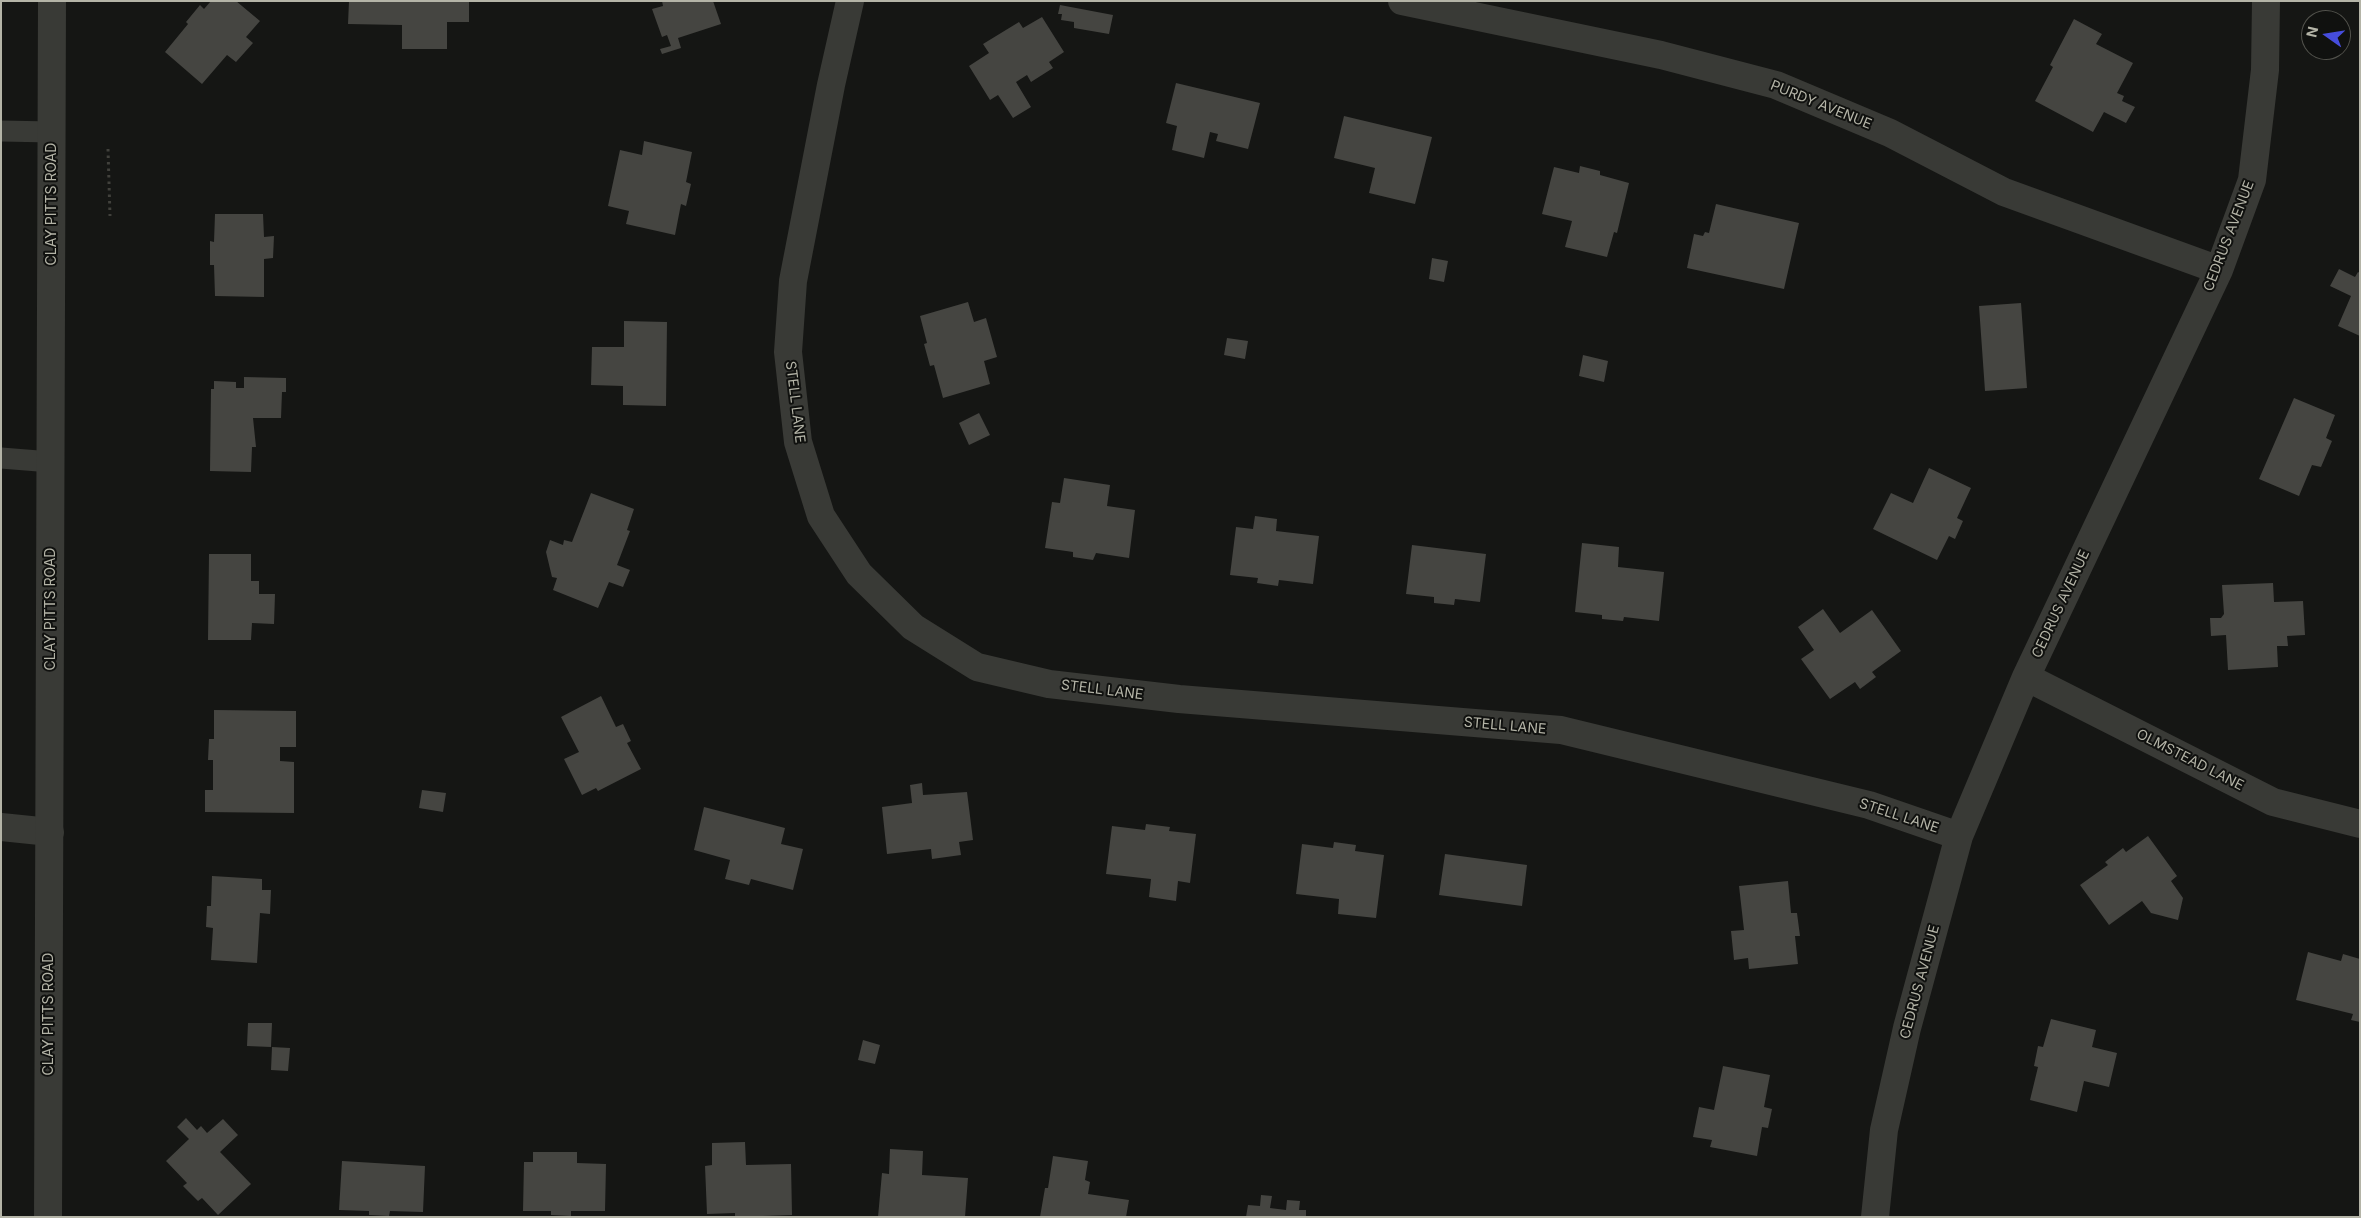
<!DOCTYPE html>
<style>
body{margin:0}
#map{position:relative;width:2361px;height:1218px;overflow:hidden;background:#151614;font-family:Inter,sans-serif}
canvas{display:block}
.frame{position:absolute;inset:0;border:2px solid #b4b4a7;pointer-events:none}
.north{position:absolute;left:2301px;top:10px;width:50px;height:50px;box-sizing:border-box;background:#10110f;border:1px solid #52524c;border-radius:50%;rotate:283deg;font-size:14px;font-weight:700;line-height:20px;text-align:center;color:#b4b4a7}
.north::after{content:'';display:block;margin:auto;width:18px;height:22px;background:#464ddc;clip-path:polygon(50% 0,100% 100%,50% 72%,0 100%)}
</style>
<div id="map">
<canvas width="2361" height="1218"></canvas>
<div class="frame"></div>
<div class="north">N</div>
</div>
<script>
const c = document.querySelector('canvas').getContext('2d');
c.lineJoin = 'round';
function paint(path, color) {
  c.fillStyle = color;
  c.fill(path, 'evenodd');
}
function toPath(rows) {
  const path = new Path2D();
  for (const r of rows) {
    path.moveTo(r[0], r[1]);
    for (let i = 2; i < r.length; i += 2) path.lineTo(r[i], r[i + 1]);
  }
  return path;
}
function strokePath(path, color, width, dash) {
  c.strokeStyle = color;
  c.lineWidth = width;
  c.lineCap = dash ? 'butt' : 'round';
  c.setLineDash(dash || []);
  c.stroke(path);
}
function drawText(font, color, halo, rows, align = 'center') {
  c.font = font + ' Inter,sans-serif';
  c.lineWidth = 4;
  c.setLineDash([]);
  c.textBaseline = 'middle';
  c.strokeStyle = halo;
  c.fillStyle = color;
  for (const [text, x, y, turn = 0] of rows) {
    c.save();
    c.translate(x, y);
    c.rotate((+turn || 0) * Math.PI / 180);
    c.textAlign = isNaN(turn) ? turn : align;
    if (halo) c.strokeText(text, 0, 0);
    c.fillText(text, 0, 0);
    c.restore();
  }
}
paint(toPath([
 [211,1,236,1,260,21,246,37,253,43,236,62,227,55,202,84,165,52,188,24,186,22,200,5,204,9],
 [349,1,469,1,469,22,447,22,447,49,402,49,402,25,348,24],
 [662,1,713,1,721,24,678,38,681,48,662,54,660,49,671,46,667,35,662,37,652,9,663,6],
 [1060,5,1113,15,1109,34,1074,28,1074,22,1061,20,1062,14,1058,14],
 [1042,17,1064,52,1049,62,1053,68,1031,82,1027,75,1016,82,1031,107,1013,118,998,95,990,100,969,66,989,53,983,44,1019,22,1023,28],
 [2074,19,2102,34,2096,44,2133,63,2117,93,2124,96,2122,101,2135,107,2126,123,2104,112,2093,132,2035,101,2053,67,2050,65],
 [1176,83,1260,103,1248,149,1216,141,1218,134,1210,132,1204,158,1172,150,1177,126,1166,123],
 [1344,116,1432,137,1415,204,1369,193,1375,168,1334,158],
 [644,141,692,152,686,182,691,184,686,206,681,204,675,235,626,224,629,211,608,206,620,150,642,155],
 [1580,166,1600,171,1600,175,1629,183,1617,233,1614,232,1607,257,1565,247,1572,221,1542,214,1554,167,1579,173],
 [1716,204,1799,223,1784,289,1687,268,1694,234,1703,236,1705,232,1709,233],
 [215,214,263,214,264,237,274,236,273,258,264,259,264,297,215,296,214,265,210,265,210,241,214,242],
 [1432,258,1448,261,1444,282,1429,279],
 [2339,269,2355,277,2358,272,2360,273,2360,336,2338,326,2351,296,2330,286],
 [968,302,974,322,986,318,997,357,984,361,990,384,943,398,934,365,930,366,924,344,927,343,920,316],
 [2021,303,2027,388,1985,391,1979,306],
 [624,321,667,322,666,406,623,405,623,386,591,385,592,347,624,347],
 [1227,338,1248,341,1245,359,1224,355],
 [1583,355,1608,361,1604,382,1579,376],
 [244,377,286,378,286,392,282,392,281,418,253,418,256,447,252,447,251,472,210,471,211,389,214,389,214,381,236,382,236,388,244,388],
 [2294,398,2335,415,2326,438,2332,441,2321,467,2312,465,2299,496,2259,479],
 [979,413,990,435,969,445,959,423],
 [1929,468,1971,488,1957,518,1963,521,1955,539,1949,536,1937,560,1873,529,1891,493,1913,503],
 [1064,478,1110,485,1107,506,1135,510,1129,558,1096,553,1093,560,1073,557,1073,552,1045,548,1052,502,1060,503],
 [591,493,634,509,627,530,630,531,617,565,630,570,623,587,609,582,598,608,553,590,557,578,552,577,546,552,550,540,563,545,564,540,572,542],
 [1255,516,1277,519,1276,531,1319,536,1313,584,1279,580,1278,586,1257,583,1258,578,1230,575,1236,527,1253,529],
 [1582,543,1619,547,1618,567,1664,572,1659,621,1624,617,1623,621,1602,619,1602,615,1575,612],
 [1412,545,1486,554,1480,602,1455,599,1454,605,1434,603,1434,597,1406,594],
 [209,554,251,554,251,581,259,581,259,594,275,594,274,624,252,623,251,640,208,640],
 [2273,583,2274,602,2303,601,2305,635,2287,636,2288,646,2277,646,2278,667,2228,670,2226,635,2211,636,2210,618,2221,618,2224,614,2222,585],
 [1823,609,1840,633,1872,610,1901,651,1872,672,1876,677,1860,689,1855,682,1830,699,1801,659,1814,650,1798,627],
 [601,696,616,727,623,724,631,741,627,743,641,769,598,791,596,788,582,795,564,759,579,752,561,717],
 [214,710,296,711,296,747,280,747,280,761,294,762,294,813,205,812,205,790,213,790,213,760,208,760,209,739,214,739],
 [922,783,923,795,967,792,973,840,959,842,961,855,932,859,931,849,887,854,882,807,912,803,910,785],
 [422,790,446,793,443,812,419,808],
 [704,807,785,828,781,844,803,849,793,890,751,879,749,885,725,879,730,860,694,850],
 [1146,824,1170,827,1169,831,1196,834,1190,883,1178,881,1176,901,1149,897,1151,879,1106,874,1112,826,1145,830],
 [2148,836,2177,876,2171,881,2183,898,2178,920,2151,913,2142,901,2109,925,2080,885,2108,865,2105,862,2123,848,2126,852],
 [1334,842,1356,845,1355,851,1384,855,1376,918,1338,914,1339,899,1296,894,1302,844,1333,848],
 [1445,854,1527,865,1522,906,1439,895],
 [212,876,262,879,262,890,271,890,270,914,260,913,257,963,211,960,213,928,206,927,207,906,211,906],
 [1788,881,1791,913,1797,913,1800,936,1795,936,1798,964,1749,969,1748,958,1734,960,1731,931,1744,930,1739,886],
 [2308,952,2341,961,2343,954,2360,959,2360,1022,2351,1020,2353,1014,2296,1000],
 [2051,1019,2096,1030,2092,1047,2117,1053,2109,1087,2084,1081,2077,1112,2030,1100,2038,1067,2034,1066,2038,1046,2043,1047],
 [248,1023,272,1023,271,1047,247,1046],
 [863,1040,880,1045,875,1064,858,1060],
 [272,1047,290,1048,288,1071,271,1070],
 [1723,1066,1770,1075,1764,1107,1772,1109,1768,1128,1762,1127,1757,1156,1710,1147,1712,1140,1693,1137,1699,1107,1714,1110],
 [186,1118,197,1130,201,1126,207,1133,223,1119,238,1135,220,1152,251,1184,218,1215,202,1198,198,1201,183,1186,187,1183,166,1161,189,1139,177,1127],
 [745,1142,746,1165,791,1164,792,1215,735,1217,735,1213,707,1214,705,1166,712,1165,712,1143],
 [890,1149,923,1151,922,1175,968,1178,965,1217,878,1217,882,1173,889,1174],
 [533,1152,577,1152,577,1163,606,1164,605,1211,571,1211,571,1216,551,1215,551,1211,523,1211,524,1162,533,1162],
 [1053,1156,1088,1161,1085,1180,1090,1182,1088,1194,1129,1200,1126,1217,1040,1217,1045,1188,1048,1188],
 [342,1161,425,1166,423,1212,390,1211,389,1216,369,1215,369,1211,339,1210],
 [1261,1195,1272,1196,1270,1208,1286,1210,1287,1200,1300,1201,1299,1210,1306,1210,1306,1217,1246,1217,1248,1205,1260,1206]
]), '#454541');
strokePath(toPath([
 [108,149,110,216]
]), '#41413c', 3, [2.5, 4]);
strokePath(toPath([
 [1,131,52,132],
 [1,458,51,462]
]), '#393a36', 21);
strokePath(toPath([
 [850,1,831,85,793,281,788,352,798,442,821,516,859,574,913,627,977,667,1049,684,1179,699,1561,730,1869,805,1959,836],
 [1402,1,1661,55,1776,85,1890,133,2004,192,2219,270],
 [2026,677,2273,802,2360,824],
 [1,827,50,832],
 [1875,1217,1884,1130,1907,1028,1959,836,2026,677,2219,270,2252,180,2265,70,2266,1]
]), '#393a36', 28);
strokePath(toPath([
 [48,1217,52,1]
]), '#393a36', 28);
drawText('14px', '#b4b4a7', '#10110f', [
 ["PURDY AVENUE",1821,105,22],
 ["CLAY PITTS ROAD",52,204,-90],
 ["CEDRUS AVENUE",2229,236,-69],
 ["STELL LANE",795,402,83],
 ["CEDRUS AVENUE",2061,604,-65],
 ["CLAY PITTS ROAD",51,609,-90],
 ["STELL LANE",1102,690,7],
 ["STELL LANE",1505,726,5],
 ["OLMSTEAD LANE",2190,760,27],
 ["STELL LANE",1899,816,18],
 ["CEDRUS AVENUE",1920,982,-75],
 ["CLAY PITTS ROAD",49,1014,-90]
]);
</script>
